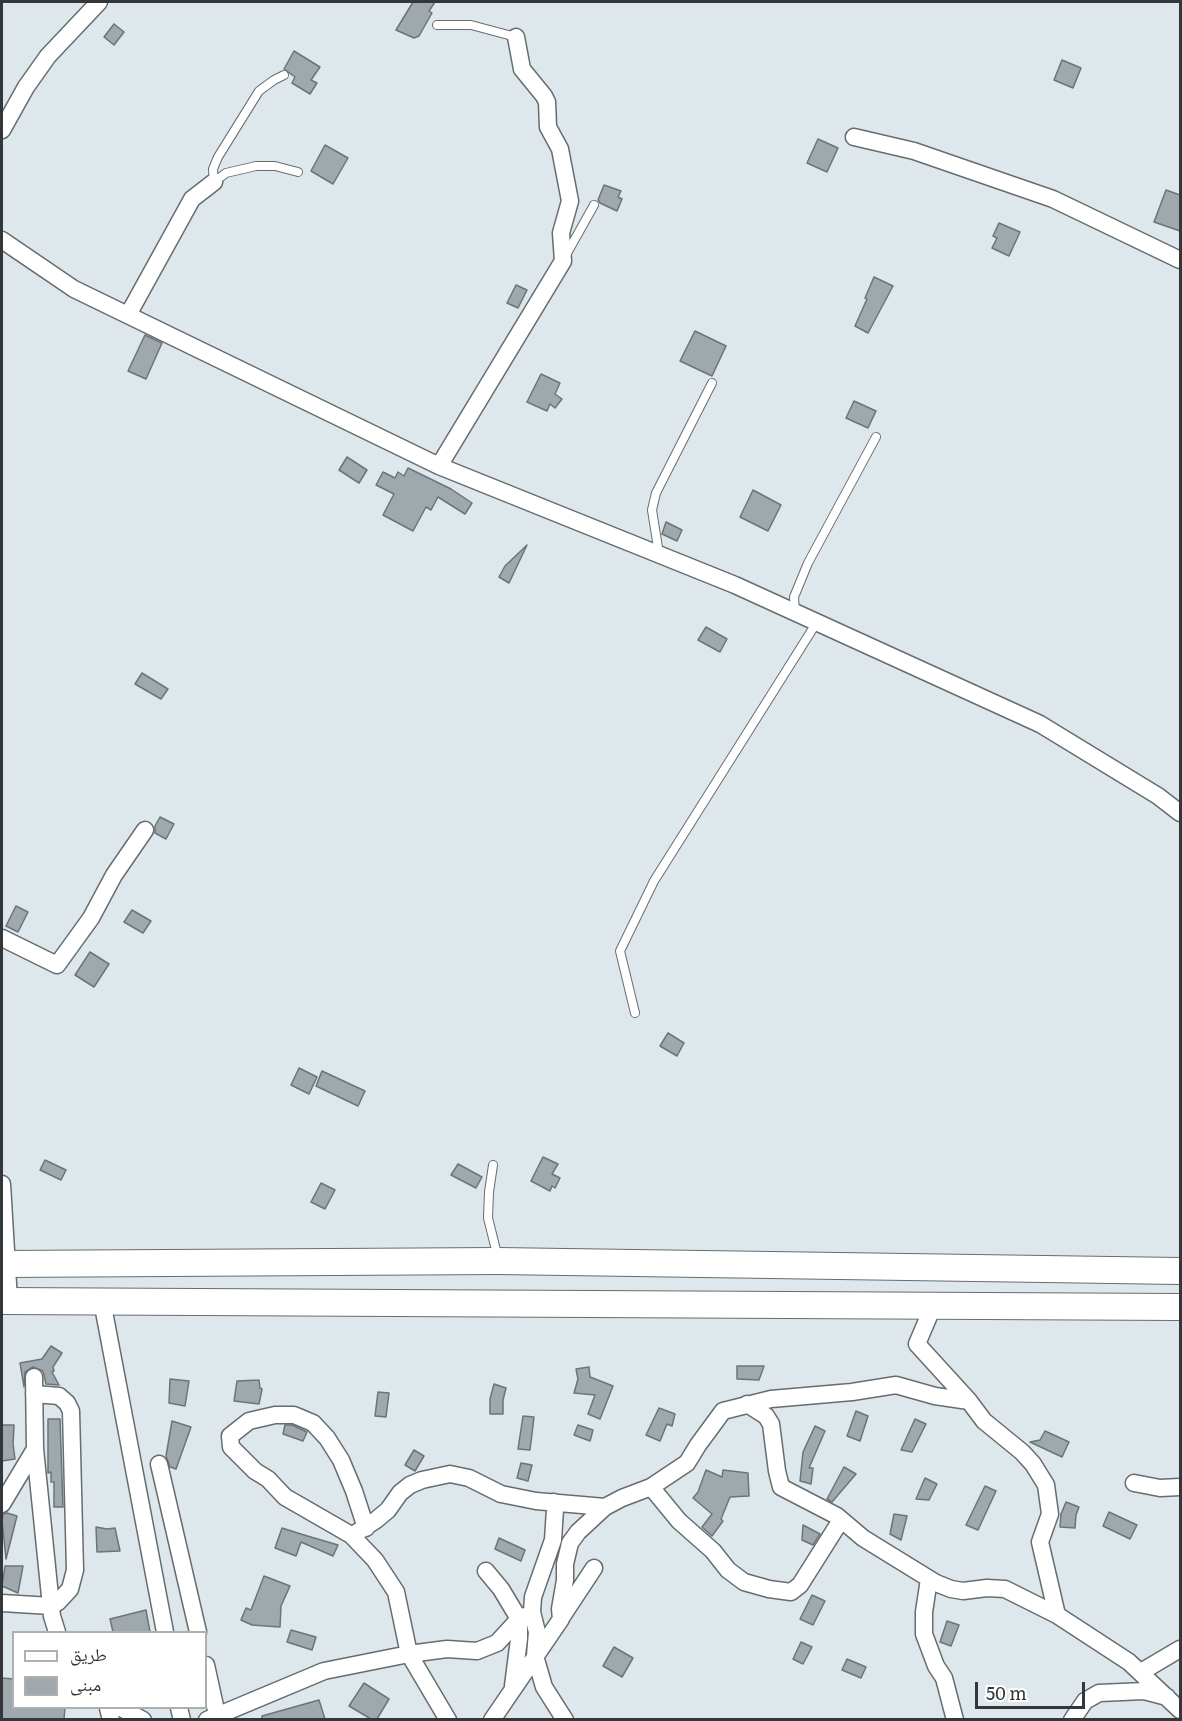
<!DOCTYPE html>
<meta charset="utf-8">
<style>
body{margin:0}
#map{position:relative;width:1182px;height:1721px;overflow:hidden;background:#dee7ec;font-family:Literata,"Noto Naskh Arabic",serif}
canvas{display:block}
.frame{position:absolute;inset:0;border:3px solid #343739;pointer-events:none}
.legend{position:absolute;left:12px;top:1631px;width:195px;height:78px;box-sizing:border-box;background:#fff;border:2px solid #aeafb0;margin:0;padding:8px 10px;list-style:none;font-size:18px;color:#343739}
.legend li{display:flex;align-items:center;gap:12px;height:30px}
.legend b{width:30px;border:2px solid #aeafb0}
.scale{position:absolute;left:975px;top:1682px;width:110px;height:27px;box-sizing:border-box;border:3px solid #343739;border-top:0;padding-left:8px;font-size:18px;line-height:21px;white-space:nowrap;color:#343739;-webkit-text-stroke:4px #fff;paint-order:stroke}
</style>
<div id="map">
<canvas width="1182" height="1721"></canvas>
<div class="frame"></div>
<ul class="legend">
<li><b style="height:8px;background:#fff"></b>طريق</li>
<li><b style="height:16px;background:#9fa8ac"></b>مبنى</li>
</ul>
<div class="scale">50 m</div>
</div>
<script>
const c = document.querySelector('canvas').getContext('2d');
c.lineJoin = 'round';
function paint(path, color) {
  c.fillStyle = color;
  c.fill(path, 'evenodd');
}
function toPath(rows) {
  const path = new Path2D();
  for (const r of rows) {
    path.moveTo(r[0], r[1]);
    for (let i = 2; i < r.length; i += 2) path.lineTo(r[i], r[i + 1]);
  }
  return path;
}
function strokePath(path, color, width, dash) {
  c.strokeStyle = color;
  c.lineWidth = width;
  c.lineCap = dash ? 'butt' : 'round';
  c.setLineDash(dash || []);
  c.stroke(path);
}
const building = toPath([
 [413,2,435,2,429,11,432,13,419,36,414,38,396,30,413,2],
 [114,24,124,32,114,45,104,37,114,24],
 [294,51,320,67,311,80,317,83,310,94,292,83,295,77,284,69,294,51],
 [1062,60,1081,68,1073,88,1054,80,1062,60],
 [818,139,838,148,827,172,807,163,818,139],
 [325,145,348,158,333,184,311,171,325,145],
 [604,185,621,191,618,197,622,199,617,211,600,203,598,200,604,185],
 [1166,190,1180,195,1180,231,1154,222,1166,190],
 [999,223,1020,232,1009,256,992,248,997,238,993,236,999,223],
 [874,277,893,286,868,333,855,326,867,299,865,298,874,277],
 [516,285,527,290,518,308,507,303,516,285],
 [695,331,726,346,712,376,680,361,695,331],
 [145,335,162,343,146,379,128,371,145,335],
 [541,374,560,383,555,394,562,399,555,408,550,404,547,411,527,402,541,374],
 [854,401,876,411,868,428,846,418,854,401],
 [347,457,367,470,359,483,339,470,347,457],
 [408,468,451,489,472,503,465,514,438,497,431,510,426,507,413,531,383,515,394,494,376,485,383,472,395,478,398,472,404,476,408,468],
 [753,490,781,505,768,531,740,517,753,490],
 [666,522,682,530,677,541,662,534,666,522],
 [527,545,509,583,499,577,505,566,527,545],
 [706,627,727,639,720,652,698,640,706,627],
 [142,673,168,689,161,699,135,684,142,673],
 [160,817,174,824,166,839,155,833,155,826,160,817],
 [16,906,28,912,18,932,6,926,16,906],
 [132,910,151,921,143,933,124,922,132,910],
 [90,952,109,964,94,987,75,975,90,952],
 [668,1033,684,1043,677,1056,660,1046,668,1033],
 [299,1068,317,1077,309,1094,291,1085,299,1068],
 [322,1071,365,1091,358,1106,316,1086,322,1071],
 [543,1157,558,1164,552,1174,560,1178,555,1188,552,1186,550,1191,531,1181,543,1157],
 [45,1160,66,1170,61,1180,40,1170,45,1160],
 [458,1164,482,1177,476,1188,451,1175,458,1164],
 [321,1183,335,1190,325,1209,311,1202,321,1183],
 [51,1346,62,1353,53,1367,54,1371,52,1372,59,1385,46,1384,43,1371,33,1367,25,1372,24,1387,20,1363,42,1359,51,1346],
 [737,1366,764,1366,759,1380,737,1379,737,1366],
 [589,1367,590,1377,613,1386,600,1419,588,1414,595,1395,574,1393,578,1379,576,1369,589,1367],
 [170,1379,189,1381,185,1406,169,1403,170,1379],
 [259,1380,260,1388,262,1389,259,1404,234,1401,237,1381,259,1380],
 [494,1384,506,1388,503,1400,503,1414,490,1414,490,1399,494,1384],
 [378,1392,389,1393,386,1417,375,1416,378,1392],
 [659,1408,675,1414,672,1426,667,1424,660,1441,646,1435,659,1408],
 [856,1411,868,1416,860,1441,847,1436,856,1411],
 [523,1416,534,1417,530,1450,518,1449,523,1416],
 [48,1419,60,1419,63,1507,54,1507,54,1482,51,1482,51,1472,48,1473,48,1419],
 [915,1419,926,1424,912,1452,901,1450,915,1419],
 [172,1421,191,1427,176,1469,170,1467,166,1456,172,1421],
 [2,1425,14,1425,13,1444,15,1459,2,1461,2,1425],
 [285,1425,292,1425,307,1432,303,1441,283,1434,285,1425],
 [578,1425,593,1430,590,1441,574,1435,578,1425],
 [815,1426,825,1431,809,1468,813,1468,811,1484,800,1481,803,1452,815,1426],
 [1045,1431,1069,1442,1062,1457,1030,1442,1040,1440,1045,1431],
 [414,1450,424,1456,415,1471,405,1465,414,1450],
 [521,1463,532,1465,528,1481,517,1478,521,1463],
 [844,1467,856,1474,832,1502,827,1499,844,1467],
 [706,1470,722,1477,723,1470,748,1473,749,1496,730,1497,721,1519,723,1521,712,1536,702,1527,712,1514,693,1498,698,1492,706,1470],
 [925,1478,937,1484,929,1500,916,1499,925,1478],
 [985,1486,996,1491,978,1530,966,1525,985,1486],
 [1066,1502,1079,1507,1076,1515,1075,1528,1060,1527,1061,1514,1066,1502],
 [1109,1512,1137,1525,1130,1539,1103,1526,1109,1512],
 [7,1513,17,1516,6,1559,2,1521,3,1514,7,1513],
 [894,1514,907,1516,901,1540,890,1534,894,1514],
 [803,1525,820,1534,813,1545,802,1540,803,1525],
 [96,1527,107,1529,115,1528,120,1551,97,1552,96,1527],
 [282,1528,304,1535,338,1545,333,1556,301,1542,296,1556,275,1548,282,1528],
 [499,1538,525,1550,521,1561,495,1549,499,1538],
 [5,1566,23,1566,18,1593,2,1586,5,1566],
 [264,1576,290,1586,281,1606,280,1627,252,1625,241,1620,246,1608,251,1610,264,1576],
 [812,1595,825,1601,813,1625,800,1619,812,1595],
 [146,1610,150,1632,113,1632,110,1619,146,1610],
 [947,1621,959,1625,951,1646,940,1642,947,1621],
 [291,1630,316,1637,312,1650,287,1642,291,1630],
 [801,1642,812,1647,803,1664,793,1659,801,1642],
 [614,1647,633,1658,622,1677,603,1666,614,1647],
 [847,1659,866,1667,861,1678,842,1670,847,1659],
 [2,1678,14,1679,14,1707,65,1707,64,1719,2,1719,2,1678],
 [364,1683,389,1699,377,1719,371,1719,349,1706,364,1683],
 [319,1700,325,1719,262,1719,262,1716,319,1700]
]);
paint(building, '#9fa8ac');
strokePath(building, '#6c7477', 1.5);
const lane = toPath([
 [437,25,471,25,516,37],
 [214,182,213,169,218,157,259,91,274,80,284,75],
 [214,182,226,173,256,166,275,166,298,172],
 [566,255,594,205],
 [659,554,652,510,656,493,712,383],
 [795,612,794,597,808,563,876,437],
 [635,1013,620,951,654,881,817,622],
 [493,1165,489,1192,488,1218,498,1258]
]);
const street = toPath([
 [2,130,26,87,48,56,99,2],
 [854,137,914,151,1053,199,1180,260],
 [2,240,74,289,439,466,735,585,1040,724,1158,796,1180,813],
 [128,315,192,199,214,182],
 [439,466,563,261,561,233,570,201,560,149,548,127,547,102,544,96,522,69,516,37],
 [2,938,57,965,91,918,114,875,145,830],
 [2,1184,9,1301],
 [102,1301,165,1632],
 [934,1304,917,1344,969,1401],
 [34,1377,35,1449,52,1616,57,1632],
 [747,1404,766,1416,771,1424,777,1471,781,1487,837,1516,863,1538,936,1583,951,1589,963,1591,987,1588,1005,1589,1057,1615,1129,1662,1180,1710],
 [159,1464,198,1632],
 [1134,1483,1160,1488,1180,1487],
 [651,1487,679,1521,713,1551,728,1570,744,1582,769,1589,791,1592,800,1585,841,1520],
 [554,1502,555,1509,553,1540,533,1597,532,1612,537,1632,535,1656,544,1687,565,1720],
 [2,1504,35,1449],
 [366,1528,354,1491,341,1460,327,1438,313,1423,294,1415,275,1415,249,1421,230,1436,231,1447,255,1471,268,1479,285,1497,351,1535,375,1560,396,1592,409,1654,448,1720],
 [356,1533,376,1520,388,1510,400,1493,410,1485,422,1480,450,1474,469,1478,501,1494,536,1501,605,1507],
 [929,1579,924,1612,924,1634,936,1666,944,1678,955,1720],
 [2,1603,51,1606,58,1602,70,1589,75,1570,71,1411,67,1403,59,1396,34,1394],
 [561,1618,594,1568],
 [206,1665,217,1715],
 [1141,1672,1180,1649],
 [513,1686,519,1639,519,1619,525,1616],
 [108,1708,111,1720],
 [121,1708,143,1720],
 [179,1708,182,1720],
 [207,1720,324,1671,409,1654,447,1649,477,1651,497,1643,519,1619,501,1589,486,1571],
 [492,1720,561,1619,560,1609,565,1580,565,1564,570,1543,578,1532,605,1507,622,1498,651,1487,687,1463,698,1445,723,1411,771,1399,852,1392,896,1385,935,1396,969,1401,984,1421,1022,1452,1033,1464,1046,1485,1050,1514,1040,1542,1057,1615],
 [1072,1720,1085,1701,1099,1693,1144,1691,1167,1697]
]);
const primary = toPath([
 [2,1264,498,1261,1180,1271],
 [2,1301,1180,1307]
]);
strokePath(lane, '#656d71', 10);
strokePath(street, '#656d71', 19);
strokePath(primary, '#656d71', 28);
strokePath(lane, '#fff', 8);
strokePath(street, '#fff', 16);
strokePath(primary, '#fff', 26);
</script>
